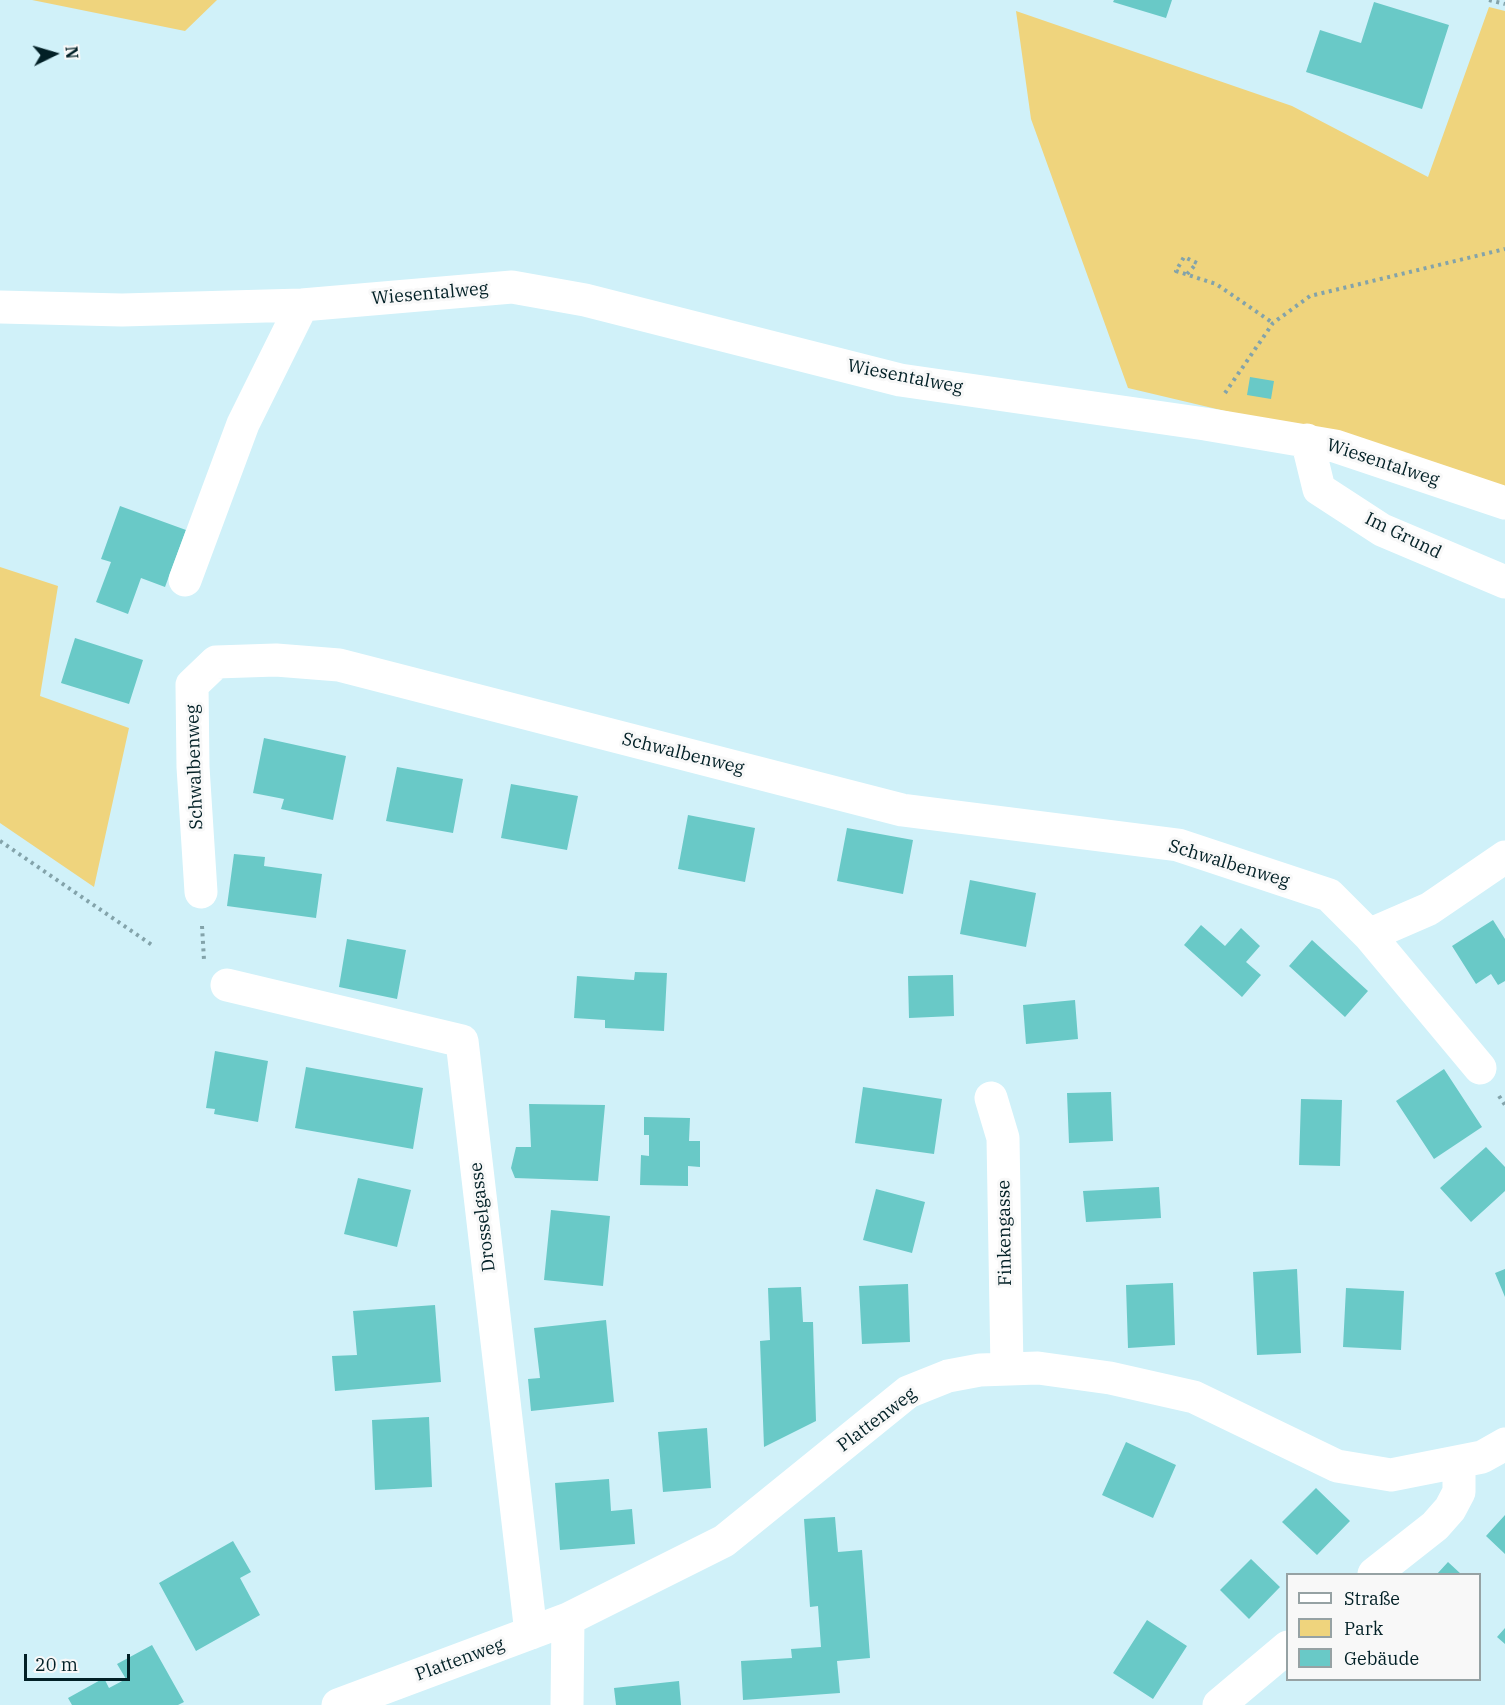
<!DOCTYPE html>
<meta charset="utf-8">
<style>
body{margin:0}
#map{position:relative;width:1505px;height:1705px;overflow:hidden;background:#d0f1f9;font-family:"IBM Plex Serif",serif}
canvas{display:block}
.legend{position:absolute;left:1286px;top:1573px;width:195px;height:108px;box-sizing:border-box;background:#f8f8f8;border:2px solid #96a2a4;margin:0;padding:8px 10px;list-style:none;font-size:18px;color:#022026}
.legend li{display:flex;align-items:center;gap:12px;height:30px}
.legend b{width:30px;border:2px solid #96a2a4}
.north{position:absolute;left:24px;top:24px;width:60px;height:60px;-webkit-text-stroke:4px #f8f8f8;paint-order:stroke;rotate:85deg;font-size:16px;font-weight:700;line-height:24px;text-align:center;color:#022026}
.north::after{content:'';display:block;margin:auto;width:21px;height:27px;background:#022026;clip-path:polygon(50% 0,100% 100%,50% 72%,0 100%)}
.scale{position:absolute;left:24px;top:1654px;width:106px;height:27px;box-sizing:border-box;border:3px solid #022026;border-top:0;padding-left:8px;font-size:18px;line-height:21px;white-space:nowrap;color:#022026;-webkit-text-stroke:4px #f8f8f8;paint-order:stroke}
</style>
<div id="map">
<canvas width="1505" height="1705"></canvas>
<ul class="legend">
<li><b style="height:8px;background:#fff"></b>Straße</li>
<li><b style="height:16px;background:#efd47d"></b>Park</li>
<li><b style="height:16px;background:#69c9c7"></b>Gebäude</li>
</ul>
<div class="north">N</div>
<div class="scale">20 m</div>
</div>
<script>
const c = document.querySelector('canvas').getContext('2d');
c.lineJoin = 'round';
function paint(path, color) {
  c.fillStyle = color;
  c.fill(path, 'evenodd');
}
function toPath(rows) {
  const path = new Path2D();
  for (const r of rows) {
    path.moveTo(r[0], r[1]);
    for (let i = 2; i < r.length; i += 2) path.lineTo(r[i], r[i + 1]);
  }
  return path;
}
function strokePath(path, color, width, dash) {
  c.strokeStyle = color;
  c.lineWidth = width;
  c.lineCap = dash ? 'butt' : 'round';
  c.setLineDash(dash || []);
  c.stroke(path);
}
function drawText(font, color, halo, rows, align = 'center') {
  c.font = font + ' "IBM Plex Serif",serif';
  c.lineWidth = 6;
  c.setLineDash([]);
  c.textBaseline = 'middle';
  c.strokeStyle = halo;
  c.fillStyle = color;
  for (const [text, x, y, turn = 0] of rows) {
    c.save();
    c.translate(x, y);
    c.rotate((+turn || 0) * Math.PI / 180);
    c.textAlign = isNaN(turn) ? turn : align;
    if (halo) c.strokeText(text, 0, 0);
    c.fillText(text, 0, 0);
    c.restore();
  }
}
paint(toPath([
 [32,0,217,0,185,31],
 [1489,7,1505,11,1505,490,1398,452,1128,388,1031,119,1016,11,1292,106,1428,177],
 [0,567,58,586,40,696,129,728,94,887,0,823]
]), '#efd47d');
paint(toPath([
 [1114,0,1172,0,1166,18,1113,2],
 [1374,2,1449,25,1422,109,1306,72,1320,30,1361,43],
 [1250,377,1274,381,1271,399,1247,395],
 [120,506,186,530,165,587,141,578,128,614,96,602,111,562,101,559],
 [75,638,143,660,129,704,61,683],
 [264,738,346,756,333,820,281,809,284,799,253,793],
 [397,767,463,779,453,833,386,821],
 [511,784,578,796,567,850,501,838],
 [688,815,755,828,745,882,678,869],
 [847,828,913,840,903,894,837,881],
 [234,854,265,857,264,866,322,874,316,918,227,906],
 [970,880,1036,893,1026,947,960,934],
 [1493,920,1505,939,1505,981,1498,985,1491,974,1476,984,1452,946],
 [1201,925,1225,946,1241,928,1260,946,1246,962,1261,975,1242,997,1184,945],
 [347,939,406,950,397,999,339,987],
 [1312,940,1368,991,1345,1017,1289,966],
 [635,972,667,973,664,1031,605,1028,605,1020,574,1018,577,976,634,980],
 [953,975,954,1016,909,1018,908,976],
 [1075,1000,1078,1039,1026,1044,1023,1005],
 [215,1051,268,1061,258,1122,214,1114,215,1109,206,1108],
 [306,1067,423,1088,413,1149,295,1128],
 [1444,1069,1482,1127,1434,1159,1396,1101],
 [863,1087,942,1099,934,1154,855,1143],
 [1111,1092,1113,1141,1069,1143,1067,1093],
 [1301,1099,1342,1100,1340,1166,1299,1165],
 [529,1104,605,1105,598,1181,515,1178,511,1168,516,1147,531,1147],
 [644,1117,690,1118,689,1141,700,1141,700,1167,688,1166,688,1186,640,1185,641,1155,649,1156,649,1135,644,1135],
 [1486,1147,1505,1167,1505,1191,1471,1222,1440,1188],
 [358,1178,411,1190,397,1247,344,1234],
 [1159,1187,1161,1218,1086,1222,1083,1191],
 [876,1189,925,1202,912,1253,863,1240],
 [551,1210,610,1216,603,1286,544,1280],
 [1297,1269,1301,1353,1257,1355,1253,1272],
 [1505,1269,1505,1297,1495,1273],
 [1173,1283,1175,1345,1128,1348,1126,1285],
 [908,1284,910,1342,862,1344,859,1286],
 [801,1287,803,1322,813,1322,816,1421,764,1447,760,1341,770,1340,768,1288],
 [1346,1288,1404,1291,1401,1350,1343,1347],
 [435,1305,441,1382,335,1391,332,1356,357,1355,353,1311],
 [606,1320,614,1402,531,1411,528,1379,540,1378,534,1328],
 [429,1417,432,1487,375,1490,372,1420],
 [707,1428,711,1488,663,1492,658,1432],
 [1126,1442,1176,1465,1153,1518,1102,1495],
 [609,1479,611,1511,632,1509,635,1544,560,1550,555,1483],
 [1316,1488,1350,1521,1317,1555,1282,1522],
 [1505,1515,1505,1554,1486,1536],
 [835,1517,838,1552,862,1550,870,1658,837,1661,840,1693,743,1700,741,1661,792,1658,791,1649,821,1647,818,1606,810,1607,804,1519],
 [233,1541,251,1572,240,1578,260,1615,196,1651,159,1583],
 [1251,1559,1280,1587,1249,1619,1220,1590],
 [1448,1562,1461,1574,1437,1574],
 [1147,1620,1187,1646,1153,1699,1113,1673],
 [1505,1628,1505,1644,1497,1637],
 [152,1645,184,1702,178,1705,72,1705,68,1698,104,1678,109,1688,126,1679,117,1664],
 [679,1681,681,1705,616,1705,614,1688]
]), '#69c9c7');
strokePath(toPath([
 [1489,0,1505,4],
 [1187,274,1197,263,1184,257,1176,271,1216,284,1273,323],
 [1225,393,1273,323,1310,296,1505,249],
 [0,841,152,945],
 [202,926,204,960],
 [1499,1096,1505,1105]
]), '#83a3aa', 4, [3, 4.5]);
strokePath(toPath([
 [0,307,122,310,302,305,512,287,585,300,900,380,1205,424,1335,446,1505,503],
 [1307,440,1319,489,1382,530,1505,582],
 [185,580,243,424,302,305],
 [201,892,193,767,192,685,216,662,276,660,339,665,902,810,1178,845,1329,895,1369,935,1480,1068],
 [1369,935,1429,909,1505,857],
 [227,985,462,1041,531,1633],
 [991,1098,1003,1138,1007,1369],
 [1374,1574,1435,1526,1450,1509,1459,1492,1459,1464],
 [338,1705,568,1619,724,1541,908,1392,948,1376,980,1370,1038,1368,1110,1378,1194,1397,1337,1466,1391,1475,1482,1457,1505,1444],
 [567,1705,568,1619],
 [1219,1705,1288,1647]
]), '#fff', 33);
drawText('18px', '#022026', '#f8f8f8', [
 ["Wiesentalweg",430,294,-5],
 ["Wiesentalweg",905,377,11],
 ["Wiesentalweg",1383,463,18],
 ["Im Grund",1403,536,26],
 ["Schwalbenweg",683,754,14],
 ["Schwalbenweg",195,767,-92],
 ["Schwalbenweg",1229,864,17],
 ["Drosselgasse",483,1217,-97],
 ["Finkengasse",1005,1233,-91],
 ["Plattenweg",877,1420,-37],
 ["Plattenweg",460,1660,-20]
]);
</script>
